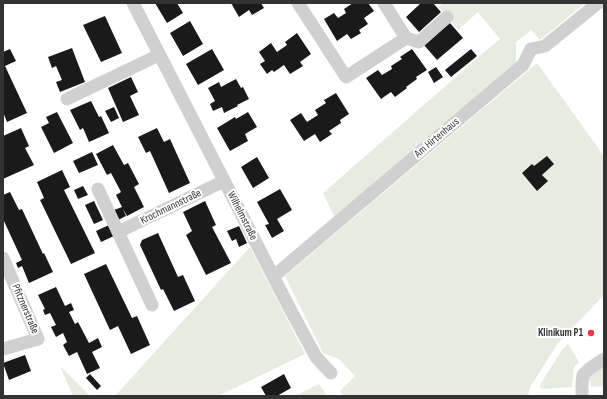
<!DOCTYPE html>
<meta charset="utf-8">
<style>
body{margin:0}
#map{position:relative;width:607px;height:399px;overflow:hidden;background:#fff;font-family:"Sofia Sans Condensed",sans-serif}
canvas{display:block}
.frame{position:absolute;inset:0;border:4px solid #333;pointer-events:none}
</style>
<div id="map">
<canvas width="607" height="399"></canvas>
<div class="frame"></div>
</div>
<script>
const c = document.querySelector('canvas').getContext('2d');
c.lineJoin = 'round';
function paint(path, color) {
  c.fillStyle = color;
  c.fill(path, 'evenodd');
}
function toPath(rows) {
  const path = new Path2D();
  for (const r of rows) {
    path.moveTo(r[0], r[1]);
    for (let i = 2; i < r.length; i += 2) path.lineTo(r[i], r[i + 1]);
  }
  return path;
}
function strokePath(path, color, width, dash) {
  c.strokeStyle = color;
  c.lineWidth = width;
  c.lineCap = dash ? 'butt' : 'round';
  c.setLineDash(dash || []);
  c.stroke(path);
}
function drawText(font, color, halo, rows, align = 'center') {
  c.font = font + ' "Sofia Sans Condensed",sans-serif';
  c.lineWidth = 4;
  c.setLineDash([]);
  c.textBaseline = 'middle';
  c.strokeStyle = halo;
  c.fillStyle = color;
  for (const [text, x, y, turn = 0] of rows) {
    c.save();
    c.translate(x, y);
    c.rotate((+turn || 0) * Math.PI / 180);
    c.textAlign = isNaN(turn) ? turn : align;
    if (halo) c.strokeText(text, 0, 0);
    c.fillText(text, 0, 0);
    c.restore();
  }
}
paint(toPath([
 [443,3,541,3,542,4,544,3,585,3,540,40,531,30,516,42,516,64,335,218,323,193,481,55,500,39,478,12,458,30,439,7],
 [537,63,604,156,604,295,558,343,530,387,528,396,343,396,340,391,355,376,339,359,323,353,285,276],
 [250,247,305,354,218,396,115,396],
 [568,344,579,362,574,367,572,387,542,389,540,387,541,383,562,350],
 [604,364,604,386,591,387,589,378,593,371],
 [60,366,90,396,73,396],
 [319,384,327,396,294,396]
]), '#e6ecdf');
paint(toPath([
 [155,3,177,3,183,13,167,23],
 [231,3,261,3,264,8,252,15,249,10,239,17],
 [353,3,368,3,374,11,364,18,368,24,359,30,361,33,351,39,347,34,337,41,324,19,334,13,338,18,346,13,344,9],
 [421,3,433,3,441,12,419,32,406,17],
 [105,16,122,53,101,62,83,25],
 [190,21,203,44,183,56,170,33],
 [450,23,463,38,437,60,424,45],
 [297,33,311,54,300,62,303,66,290,74,284,65,274,72,272,70,267,74,260,64,265,61,259,52,271,43,277,52,287,45,285,42],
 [72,48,85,82,60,92,56,82,62,80,56,66,52,68,48,57],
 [10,49,16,61,5,66,27,113,7,122,3,112,3,52],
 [212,49,224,70,198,85,186,64],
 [412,49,427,70,416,77,417,79,406,87,407,88,395,97,391,92,381,99,366,78,378,70,382,75,392,69,391,66,402,59,400,57],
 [471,49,477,56,451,77,445,70],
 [436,67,443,77,434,83,428,72],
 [131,77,138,92,130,96,139,115,123,122,108,88],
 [236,79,241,88,243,87,249,99,237,105,238,106,224,113,222,107,213,111,210,104,215,101,208,88,219,82,221,87],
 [336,93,349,114,340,120,341,123,329,131,332,134,320,142,315,134,304,141,290,120,301,113,307,122,318,115,315,110,326,103,324,100],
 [91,101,99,117,101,116,109,133,89,142,83,128,80,130,70,110],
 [114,107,119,118,111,122,105,111],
 [57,112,73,143,54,153,41,127,49,123,46,117],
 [248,112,257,127,245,134,248,141,230,151,217,128,235,117,236,119],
 [21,128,29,146,25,148,34,165,3,179,3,136],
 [157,128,164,142,170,139,190,183,169,193,150,151,146,153,138,137],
 [113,145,124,165,128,163,139,184,134,187,144,207,127,216,123,209,126,216,118,220,114,210,122,207,116,195,121,192,111,173,107,175,96,154],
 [92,152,98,165,79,173,73,161],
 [547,156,554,164,542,175,548,181,537,191,522,173,532,164,534,166],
 [257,157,269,178,253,188,241,167],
 [62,170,70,187,64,190,95,253,71,264,40,200,44,198,37,182],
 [83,186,88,195,78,199,74,190],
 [280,189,292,210,277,219,284,231,272,238,265,225,269,224,257,202],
 [10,192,19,210,22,209,43,254,44,253,53,272,29,283,22,266,18,268,16,263,22,260,3,219,3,195],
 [94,201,103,220,94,224,85,205],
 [205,201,216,225,212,227,231,263,206,275,186,235,192,231,183,212],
 [109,225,114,236,101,242,96,231],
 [239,226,247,243,239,247,236,239,232,241,227,231],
 [158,233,178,277,183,275,195,301,174,311,163,289,161,290,140,245,142,240],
 [106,264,132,318,137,316,150,345,131,354,118,326,110,330,84,274],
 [56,287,65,306,71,303,74,310,69,312,75,324,78,322,89,343,98,338,102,347,92,352,100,368,87,374,77,352,69,356,63,345,67,342,63,333,56,337,51,327,56,325,50,313,45,315,43,310,45,309,38,295],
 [25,355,31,371,9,380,3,363],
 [90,374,101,386,97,390,86,378],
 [284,374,291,388,277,396,266,396,261,387]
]), '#1a1a1a');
strokePath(toPath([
 [133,3,290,309,316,357,331,373],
 [298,3,346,77,406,38],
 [384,3,406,38],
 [406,38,419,42,447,17],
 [531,49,545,46,598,3],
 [67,99,159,55],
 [98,189,152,305],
 [118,232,224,181],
 [3,258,38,339,3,349],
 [274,276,523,65,531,49],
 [582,396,582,384,583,375,589,369,604,359]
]), '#d0d0d0', 13);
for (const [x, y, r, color] of [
 [591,333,4,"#e63946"]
]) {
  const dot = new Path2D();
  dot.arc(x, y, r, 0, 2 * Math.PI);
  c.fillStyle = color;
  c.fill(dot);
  strokePath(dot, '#fff', 1.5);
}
drawText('11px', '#333', '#fff', [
 ["Am Hirtenhaus",437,138,-40],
 ["Krochmannstraße",171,207,-26],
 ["Wilhelmstraße",242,216,63],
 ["Pfitznerstraße",25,309,67]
]);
drawText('bold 11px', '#333', '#fff', [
 ["Klinikum P1",583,333]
], 'right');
</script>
